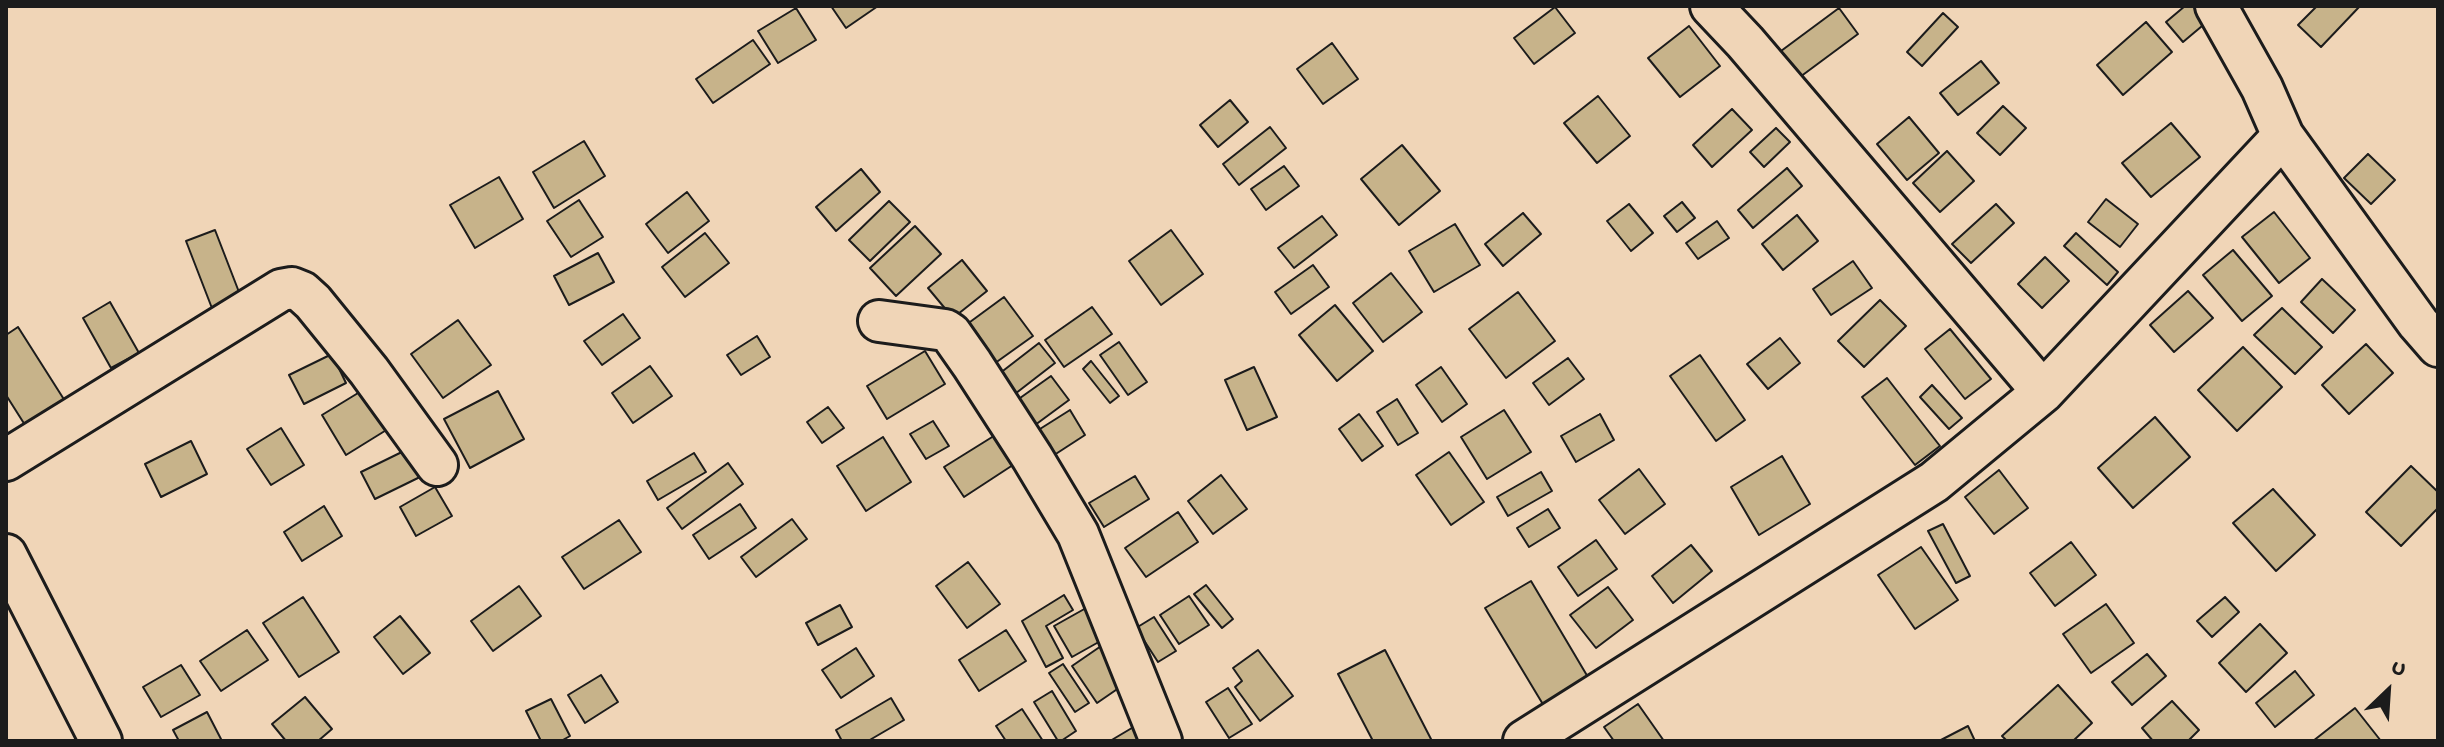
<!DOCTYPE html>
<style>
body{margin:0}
#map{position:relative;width:2444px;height:747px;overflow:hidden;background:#f0d5b7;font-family:"Gochi Hand",sans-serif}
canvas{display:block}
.frame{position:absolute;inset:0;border:8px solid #1c1c1c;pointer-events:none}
.north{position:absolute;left:2348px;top:651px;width:80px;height:80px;-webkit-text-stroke:6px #f0d5b7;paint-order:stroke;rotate:25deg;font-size:22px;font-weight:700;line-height:32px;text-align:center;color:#1c1c1c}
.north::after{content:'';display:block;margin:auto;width:28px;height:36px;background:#1c1c1c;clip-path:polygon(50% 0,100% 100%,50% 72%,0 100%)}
</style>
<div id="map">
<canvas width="2444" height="747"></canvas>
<div class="frame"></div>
<div class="north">U</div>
</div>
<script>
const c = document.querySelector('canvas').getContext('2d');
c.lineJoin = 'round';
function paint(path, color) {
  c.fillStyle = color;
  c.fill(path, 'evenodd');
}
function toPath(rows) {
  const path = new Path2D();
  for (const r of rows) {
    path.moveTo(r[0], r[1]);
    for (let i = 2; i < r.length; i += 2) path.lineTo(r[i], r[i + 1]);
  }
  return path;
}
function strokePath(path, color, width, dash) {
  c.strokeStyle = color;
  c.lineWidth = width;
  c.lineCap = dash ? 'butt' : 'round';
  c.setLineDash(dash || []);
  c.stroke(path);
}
const building = toPath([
 [831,6,878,6,846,28,831,6],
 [2185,6,2194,6,2208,21,2183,42,2166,22,2185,6],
 [2317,6,2360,6,2321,47,2298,25,2317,6],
 [1555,7,1575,33,1534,64,1514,38,1555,7],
 [796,8,816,40,778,63,758,31,796,8],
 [1839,8,1858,34,1800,77,1781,51,1839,8],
 [1943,13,1958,27,1922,66,1907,52,1943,13],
 [2146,22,2172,52,2123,95,2097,65,2146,22],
 [1689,26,1720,66,1680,97,1648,58,1689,26],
 [753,40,770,64,713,103,696,79,753,40],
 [1332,43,1358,79,1323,104,1297,69,1332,43],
 [1981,61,1999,83,1958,115,1940,93,1981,61],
 [1598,96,1630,136,1597,163,1564,123,1598,96],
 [1230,100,1248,122,1218,147,1200,125,1230,100],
 [2003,106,2026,128,2000,155,1977,133,2003,106],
 [1732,109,1752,130,1712,167,1693,145,1732,109],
 [1909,117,1939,153,1907,180,1877,144,1909,117],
 [2171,123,2200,157,2151,197,2122,163,2171,123],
 [1270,127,1286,148,1239,185,1223,164,1270,127],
 [1776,128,1790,142,1764,167,1750,152,1776,128],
 [584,141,605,176,554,208,533,172,584,141],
 [1402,145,1440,191,1399,225,1361,179,1402,145],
 [1947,151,1974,181,1940,212,1913,183,1947,151],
 [2368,154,2395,180,2371,204,2344,178,2368,154],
 [1284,166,1299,186,1266,210,1251,189,1284,166],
 [1787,168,1802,186,1753,228,1738,210,1787,168],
 [861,169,880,192,836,231,816,207,861,169],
 [499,177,523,219,475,248,450,205,499,177],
 [687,192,709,221,668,253,646,224,687,192],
 [2106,199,2138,224,2120,247,2088,222,2106,199],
 [579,200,603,237,571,257,547,221,579,200],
 [889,201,910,222,870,261,849,240,889,201],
 [1682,202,1695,218,1677,232,1664,216,1682,202],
 [1629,204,1653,233,1631,251,1607,221,1629,204],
 [1996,204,2014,223,1971,263,1952,244,1996,204],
 [2274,212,2310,258,2279,283,2242,237,2274,212],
 [1523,213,1541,234,1503,266,1485,244,1523,213],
 [1797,215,1818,241,1783,270,1762,244,1797,215],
 [1322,216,1337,235,1294,268,1278,248,1322,216],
 [1717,221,1729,238,1698,259,1686,243,1717,221],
 [1455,224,1480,265,1434,292,1409,251,1455,224],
 [915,226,941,254,896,296,870,268,915,226],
 [215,230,244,305,215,316,186,241,215,230],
 [1171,230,1203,274,1161,305,1129,261,1171,230],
 [705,233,729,263,685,297,662,267,705,233],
 [2076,233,2118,272,2107,285,2064,246,2076,233],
 [2233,250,2272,296,2242,321,2203,275,2233,250],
 [598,253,614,282,569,305,554,276,598,253],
 [2045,257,2069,281,2042,308,2018,284,2045,257],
 [962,260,987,291,953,318,928,288,962,260],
 [1853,261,1872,288,1831,315,1813,289,1853,261],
 [1313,265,1329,287,1291,314,1275,292,1313,265],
 [1391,273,1422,312,1383,342,1353,303,1391,273],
 [2322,279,2355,310,2333,333,2301,302,2322,279],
 [2188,291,2213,318,2174,352,2150,325,2188,291],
 [1518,292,1555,341,1506,378,1469,329,1518,292],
 [1004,297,1033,336,984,371,955,333,1004,297],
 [1880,300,1906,326,1864,367,1838,341,1880,300],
 [110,302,139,353,111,368,83,318,110,302],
 [1335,305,1373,351,1337,381,1299,335,1335,305],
 [1092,307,1112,334,1064,367,1045,340,1092,307],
 [2282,308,2322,347,2295,374,2254,335,2282,308],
 [623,314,640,338,602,365,584,341,623,314],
 [458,320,491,365,443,398,411,354,458,320],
 [18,327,65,401,25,425,6,395,6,335,18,327],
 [1950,329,1991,379,1965,399,1925,349,1950,329],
 [757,336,770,357,741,375,727,355,757,336],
 [1780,338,1800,363,1768,389,1747,364,1780,338],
 [1119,342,1147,382,1128,395,1100,355,1119,342],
 [1039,343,1055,363,1011,397,995,377,1039,343],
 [2366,344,2393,373,2349,414,2322,385,2366,344],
 [2243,347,2282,387,2237,431,2198,390,2243,347],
 [925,351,945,384,887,419,867,386,925,351],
 [332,354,346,383,304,404,289,375,332,354],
 [1700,355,1745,420,1716,441,1670,376,1700,355],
 [1568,358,1584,379,1549,405,1533,383,1568,358],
 [1091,361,1119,396,1110,403,1083,369,1091,361],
 [650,366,672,396,633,423,612,393,650,366],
 [1254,367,1277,417,1247,430,1225,380,1254,367],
 [1441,367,1467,404,1442,422,1416,385,1441,367],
 [1051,376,1069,400,1031,428,1013,403,1051,376],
 [1887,378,1940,446,1915,465,1862,397,1887,378],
 [1932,385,1962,418,1949,429,1920,397,1932,385],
 [363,390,388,429,346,455,322,415,363,390],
 [498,391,524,439,470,468,444,419,498,391],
 [1397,399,1418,433,1398,445,1377,412,1397,399],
 [828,407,844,428,822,443,807,422,828,407],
 [1070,410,1085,435,1048,459,1032,434,1070,410],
 [1504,410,1531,452,1487,479,1461,437,1504,410],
 [1359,414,1383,446,1362,461,1339,429,1359,414],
 [1600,414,1614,440,1576,462,1561,436,1600,414],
 [2155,417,2190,457,2133,508,2098,468,2155,417],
 [933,421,949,446,926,459,910,434,933,421],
 [281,428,304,465,271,485,247,449,281,428],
 [997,434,1016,463,964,497,944,467,997,434],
 [883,437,911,482,866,511,837,466,883,437],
 [191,441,207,474,161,497,145,464,191,441],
 [408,449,422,476,375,499,361,472,408,449],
 [1449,452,1484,502,1451,525,1416,475,1449,452],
 [694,453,706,472,658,500,647,481,694,453],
 [1782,456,1810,504,1759,535,1731,487,1782,456],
 [728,463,743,484,682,529,667,508,728,463],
 [2411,466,2438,492,2438,508,2401,546,2366,512,2411,466],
 [1639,469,1665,504,1625,534,1599,500,1639,469],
 [1999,470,2028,508,1994,534,1965,497,1999,470],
 [1541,472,1552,491,1508,516,1497,497,1541,472],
 [1221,475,1247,509,1213,534,1188,501,1221,475],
 [1135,476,1149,499,1104,527,1089,503,1135,476],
 [435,487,452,516,416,536,400,507,435,487],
 [2273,489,2315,535,2276,571,2233,523,2273,489],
 [740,504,756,528,709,559,693,535,740,504],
 [324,506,342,536,302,561,284,532,324,506],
 [1548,509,1560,528,1529,547,1517,528,1548,509],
 [1178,512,1198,542,1146,577,1125,548,1178,512],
 [792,519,807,539,756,577,741,557,792,519],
 [619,520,641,552,584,589,562,557,619,520],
 [1943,524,1970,576,1956,583,1928,531,1943,524],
 [1596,540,1617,569,1578,596,1558,567,1596,540],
 [2071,542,2096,575,2055,606,2030,573,2071,542],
 [1691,545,1712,571,1673,603,1652,576,1691,545],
 [1921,547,1958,600,1915,629,1878,575,1921,547],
 [968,562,1000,604,967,628,936,586,968,562],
 [1531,581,1595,689,1550,716,1485,608,1531,581],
 [1206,585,1233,619,1222,628,1194,594,1206,585],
 [519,586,541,616,493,651,471,621,519,586],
 [1608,587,1633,620,1596,648,1570,615,1608,587],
 [1064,595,1073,610,1046,626,1063,658,1046,667,1022,621,1064,595],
 [1189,596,1209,625,1179,644,1160,615,1189,596],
 [303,597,339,652,299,677,263,623,303,597],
 [2225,597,2239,612,2212,637,2197,621,2225,597],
 [1095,603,1113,634,1072,657,1054,626,1095,603],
 [2106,604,2134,643,2091,673,2063,634,2106,604],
 [840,605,852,627,818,645,806,623,840,605],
 [400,616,430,653,403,674,374,637,400,616],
 [1154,617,1176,651,1158,662,1136,628,1154,617],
 [2260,624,2287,653,2246,692,2219,663,2260,624],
 [247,630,268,660,221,691,200,661,247,630],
 [1006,630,1026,661,979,691,959,660,1006,630],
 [1104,644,1129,681,1097,703,1072,666,1104,644],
 [856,648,874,676,841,698,822,670,856,648],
 [1258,650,1293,696,1260,721,1235,687,1242,681,1233,668,1258,650],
 [1385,650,1432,741,1373,741,1338,674,1385,650],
 [2147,654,2166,676,2132,705,2112,682,2147,654],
 [1063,664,1089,703,1075,712,1049,673,1063,664],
 [181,665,200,695,161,717,143,687,181,665],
 [2295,671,2314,695,2275,727,2256,703,2295,671],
 [601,675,618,702,585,723,568,695,601,675],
 [2058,685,2092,723,2073,741,2007,741,2002,736,2058,685],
 [1228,688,1252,724,1229,738,1206,702,1228,688],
 [1052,691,1076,731,1061,741,1058,741,1034,702,1052,691],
 [305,697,332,729,318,741,286,741,272,724,305,697],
 [891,698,904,720,868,741,842,741,836,730,891,698],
 [551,699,570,736,561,741,541,741,526,711,551,699],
 [2172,701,2199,730,2188,741,2153,741,2142,728,2172,701],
 [1638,704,1664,741,1614,741,1604,727,1638,704],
 [2355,708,2381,741,2313,741,2355,708],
 [1022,709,1043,741,1006,741,996,726,1022,709],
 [207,712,222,741,179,741,173,730,207,712],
 [1147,719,1160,741,1110,741,1147,719],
 [1968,726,1975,741,1939,741,1968,726]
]);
paint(building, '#c7b38a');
strokePath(building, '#1c1c1c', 2);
const street = toPath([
 [1711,6,1745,42,2043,392],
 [2216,6,2262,88,2283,136,2418,323,2438,346],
 [879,321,945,330,951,334,972,364,1032,457,1078,534,1161,741],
 [6,460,281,290,292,288,302,292,313,302,369,371,437,465],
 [6,555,101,741],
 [1524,741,1934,482,2043,392,2283,136]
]);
strokePath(street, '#1c1c1c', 46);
strokePath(street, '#f0d5b7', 40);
</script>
